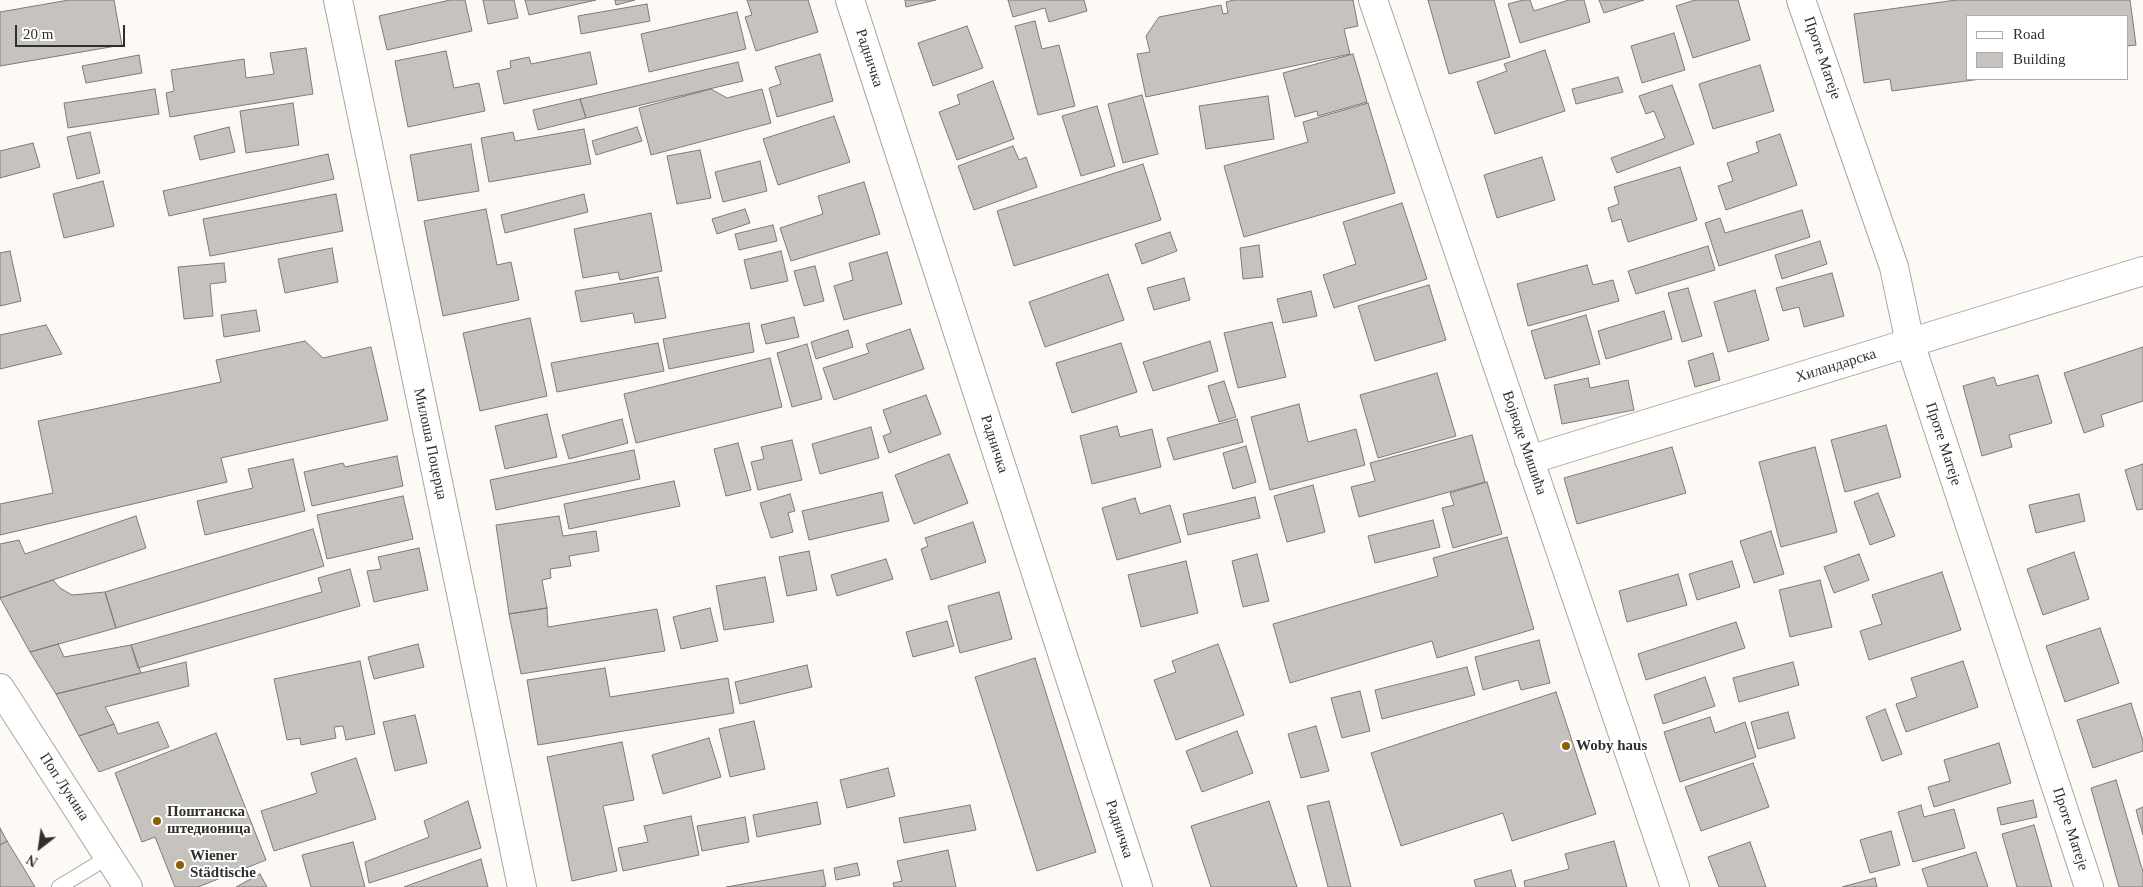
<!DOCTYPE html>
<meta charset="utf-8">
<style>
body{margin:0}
#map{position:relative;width:2143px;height:887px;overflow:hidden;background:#fdf9f4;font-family:"Times New Roman",serif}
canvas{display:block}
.legend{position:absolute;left:1966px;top:15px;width:162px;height:65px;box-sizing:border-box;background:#fff;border:1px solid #adacab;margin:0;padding:6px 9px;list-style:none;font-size:15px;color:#312f2d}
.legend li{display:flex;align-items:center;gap:10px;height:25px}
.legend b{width:25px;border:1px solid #adacab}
.north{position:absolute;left:15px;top:822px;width:50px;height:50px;-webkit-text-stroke:4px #fff;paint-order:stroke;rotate:210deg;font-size:14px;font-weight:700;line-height:20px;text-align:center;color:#312f2d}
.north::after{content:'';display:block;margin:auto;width:18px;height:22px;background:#312f2d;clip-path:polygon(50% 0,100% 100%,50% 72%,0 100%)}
.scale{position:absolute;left:15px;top:25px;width:110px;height:22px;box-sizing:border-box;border:2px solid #312f2d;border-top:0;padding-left:6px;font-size:15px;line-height:18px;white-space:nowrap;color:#312f2d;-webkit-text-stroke:4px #fff;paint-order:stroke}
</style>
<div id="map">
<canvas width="2143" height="887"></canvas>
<ul class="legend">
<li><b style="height:6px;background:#fff"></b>Road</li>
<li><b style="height:14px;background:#c6c3be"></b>Building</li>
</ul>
<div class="north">N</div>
<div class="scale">20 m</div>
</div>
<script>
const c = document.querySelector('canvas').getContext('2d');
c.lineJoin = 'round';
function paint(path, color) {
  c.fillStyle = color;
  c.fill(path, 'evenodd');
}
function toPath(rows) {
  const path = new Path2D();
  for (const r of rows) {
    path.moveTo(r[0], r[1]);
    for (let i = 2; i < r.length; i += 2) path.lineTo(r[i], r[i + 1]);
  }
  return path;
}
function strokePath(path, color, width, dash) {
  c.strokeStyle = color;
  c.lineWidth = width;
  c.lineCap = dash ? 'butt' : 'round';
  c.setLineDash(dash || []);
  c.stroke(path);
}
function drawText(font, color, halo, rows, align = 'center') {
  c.font = font + ' "Times New Roman",serif';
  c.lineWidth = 4;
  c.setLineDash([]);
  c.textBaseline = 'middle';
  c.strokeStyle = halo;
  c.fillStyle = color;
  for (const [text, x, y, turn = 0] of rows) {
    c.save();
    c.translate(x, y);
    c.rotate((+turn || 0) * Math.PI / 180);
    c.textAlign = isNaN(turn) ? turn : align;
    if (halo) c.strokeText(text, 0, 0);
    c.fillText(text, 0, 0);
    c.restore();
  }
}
const building = toPath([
 [69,0,114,0,122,45,0,66,0,12,69,0],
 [450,0,465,0,472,31,387,50,379,16,450,0],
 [483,0,514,0,518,18,488,24,483,0],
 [525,0,596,0,529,15,525,0],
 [615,0,635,0,616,5,615,0],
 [747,0,808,0,818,32,756,51,745,17,752,15,747,0],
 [905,0,936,0,906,7,905,0],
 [1008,0,1084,0,1087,11,1049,22,1045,8,1013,17,1008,0],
 [1234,0,1353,0,1358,26,1344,29,1350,54,1146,97,1137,54,1150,52,1146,36,1159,17,1221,5,1223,14,1228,13,1226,2,1234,0],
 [1428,0,1494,0,1510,57,1449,74,1428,0],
 [1523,0,1530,0,1534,11,1569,0,1584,0,1590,22,1520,43,1508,4,1523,0],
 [1599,0,1644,0,1604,13,1599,0],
 [1695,0,1738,0,1750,40,1693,58,1676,6,1695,0],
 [1956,0,2130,0,2136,45,2127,46,2127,16,1967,16,1967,79,1981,79,1892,91,1890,79,1864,83,1854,14,1956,0],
 [647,4,650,21,581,34,578,16,647,4],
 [737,12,746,49,649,72,641,34,737,12],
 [1035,21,1042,49,1059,45,1075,106,1038,115,1015,26,1035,21],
 [967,26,983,68,933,86,918,43,967,26],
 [1674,33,1685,70,1642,83,1631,46,1674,33],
 [306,48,313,94,170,117,166,93,174,91,171,70,244,59,246,78,274,74,270,53,306,48],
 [1545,50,1565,111,1495,134,1477,82,1507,71,1504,64,1545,50],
 [446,51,454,88,479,83,485,111,408,127,395,61,446,51],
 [590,52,597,84,504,104,497,71,511,68,510,61,529,57,531,64,590,52],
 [820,54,833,101,777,117,769,88,781,84,775,67,820,54],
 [1353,54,1367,102,1318,116,1317,111,1295,117,1283,73,1353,54],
 [139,55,142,73,86,83,82,66,139,55],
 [738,62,743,81,586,118,580,99,738,62],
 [1760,65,1774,111,1713,129,1699,84,1760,65],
 [1618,77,1623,92,1576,104,1572,89,1618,77],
 [993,81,1014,139,957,160,939,112,960,104,957,95,993,81],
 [1672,85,1694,144,1617,173,1611,158,1665,138,1654,111,1646,114,1639,96,1672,85],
 [155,89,159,114,68,128,64,103,155,89],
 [711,89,727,98,762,89,771,123,651,155,639,108,711,89],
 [1142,95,1158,154,1123,163,1108,104,1142,95],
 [1268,96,1274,139,1206,149,1199,106,1268,96],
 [580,99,586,118,538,130,533,110,580,99],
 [293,103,299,145,246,153,240,111,293,103],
 [1368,103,1395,193,1244,237,1224,166,1308,142,1303,122,1368,103],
 [1097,106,1115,166,1081,176,1062,116,1097,106],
 [834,116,850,162,778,185,763,139,834,116],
 [229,127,235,152,200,160,194,136,229,127],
 [637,127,642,141,596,155,592,141,637,127],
 [584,129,591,164,489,182,481,138,513,132,515,141,584,129],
 [90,132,100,173,77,179,67,137,90,132],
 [1780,134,1797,185,1726,210,1718,186,1733,181,1727,163,1759,152,1756,142,1780,134],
 [33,143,40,167,0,178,0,151,33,143],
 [471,144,479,191,418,201,410,155,471,144],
 [1013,146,1019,160,1026,157,1037,187,974,210,958,166,1013,146],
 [700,150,711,198,677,204,667,156,700,150],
 [328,154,334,179,169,216,163,191,328,154],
 [1542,157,1555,200,1497,218,1484,175,1542,157],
 [760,161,767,191,723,202,715,172,760,161],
 [1143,164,1161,220,1014,266,997,211,1143,164],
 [1680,167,1697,220,1628,242,1621,219,1612,222,1608,208,1619,204,1614,187,1680,167],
 [103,181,114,226,64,238,53,194,103,181],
 [864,182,880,234,791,261,780,228,823,214,818,196,864,182],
 [336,194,343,231,210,256,203,219,336,194],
 [584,194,588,212,505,233,501,215,584,194],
 [1402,203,1427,279,1334,308,1323,275,1356,264,1343,222,1402,203],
 [486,209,497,265,511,262,519,300,443,316,424,221,486,209],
 [745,209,750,223,717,234,712,219,745,209],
 [1802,210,1810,237,1719,266,1705,223,1720,218,1725,233,1802,210],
 [651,213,662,271,620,280,618,272,583,278,574,229,651,213],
 [773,225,777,241,739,250,735,234,773,225],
 [1170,232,1177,251,1142,264,1135,244,1170,232],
 [1820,241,1827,264,1782,279,1775,255,1820,241],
 [1259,245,1263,277,1243,279,1240,248,1259,245],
 [1708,246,1715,270,1636,294,1628,271,1708,246],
 [332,248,338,282,285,293,278,259,332,248],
 [10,251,21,301,0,306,0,253,10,251],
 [781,251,788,281,751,289,744,260,781,251],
 [887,252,902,304,844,320,834,286,853,280,849,263,887,252],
 [224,263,226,282,210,284,213,316,184,319,178,267,224,263],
 [1587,265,1593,285,1613,280,1619,301,1528,326,1517,284,1587,265],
 [815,266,824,301,804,306,794,271,815,266],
 [1832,273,1844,316,1804,327,1799,307,1783,311,1776,288,1832,273],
 [1108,274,1124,320,1045,347,1029,302,1108,274],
 [658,277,666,318,635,323,633,313,581,322,575,291,658,277],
 [1184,278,1190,300,1154,310,1147,288,1184,278],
 [1429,285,1446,340,1375,361,1358,306,1429,285],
 [1688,288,1702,336,1682,342,1668,293,1688,288],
 [1755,290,1769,340,1728,352,1714,302,1755,290],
 [1311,291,1317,316,1283,323,1277,299,1311,291],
 [256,310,260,331,224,337,221,315,256,310],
 [1664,311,1672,339,1606,359,1598,331,1664,311],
 [1586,315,1600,364,1545,379,1531,331,1586,315],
 [794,317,799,337,766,344,761,325,794,317],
 [530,318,547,396,480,411,463,333,530,318],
 [1272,322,1286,377,1238,388,1224,333,1272,322],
 [749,323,754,352,669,369,663,339,749,323],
 [46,325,62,354,0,369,0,335,46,325],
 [910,329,924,369,834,400,823,368,869,353,866,344,910,329],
 [848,330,853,347,816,359,811,342,848,330],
 [305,341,323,358,371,347,388,420,221,458,227,482,0,535,0,504,53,493,38,421,221,382,216,360,305,341],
 [1210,341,1218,371,1153,391,1143,362,1210,341],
 [658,343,664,371,557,392,551,363,658,343],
 [1121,343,1137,392,1072,413,1056,363,1121,343],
 [807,344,822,399,792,407,777,353,807,344],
 [2143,347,2143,401,2101,415,2104,426,2084,433,2064,373,2143,347],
 [1713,353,1720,380,1695,387,1688,361,1713,353],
 [770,358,782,407,636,443,624,394,770,358],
 [1437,373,1456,436,1378,458,1360,395,1437,373],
 [2038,375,2052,423,2009,435,2012,447,1982,456,1963,386,1994,377,1997,386,2038,375],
 [1588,378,1590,388,1628,380,1634,410,1562,424,1554,385,1588,378],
 [1224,381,1236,417,1219,422,1208,386,1224,381],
 [926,395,941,434,889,453,883,436,891,433,883,410,926,395],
 [1299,404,1308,442,1356,429,1365,465,1270,490,1251,417,1299,404],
 [547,414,557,457,505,469,495,426,547,414],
 [622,419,628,443,569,459,562,435,622,419],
 [1237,419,1243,442,1174,460,1167,438,1237,419],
 [1886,425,1901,477,1845,492,1831,440,1886,425],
 [1117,426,1120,437,1152,429,1161,467,1092,484,1080,436,1117,426],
 [871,427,879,458,820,474,812,444,871,427],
 [1472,435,1485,482,1359,517,1351,487,1375,481,1370,463,1472,435],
 [792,440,802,480,758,490,751,462,764,459,761,447,792,440],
 [738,443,751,490,726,496,714,449,738,443],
 [1246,446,1256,482,1233,489,1223,453,1246,446],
 [1672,447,1686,493,1577,524,1564,478,1672,447],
 [1815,447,1837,532,1781,547,1759,462,1815,447],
 [634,450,640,479,496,510,490,480,634,450],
 [949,454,968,503,914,524,895,475,949,454],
 [397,456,403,486,312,506,304,472,343,463,345,467,397,456],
 [293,459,305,511,205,535,197,501,253,488,248,469,293,459],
 [2143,464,2143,509,2137,510,2125,470,2143,464],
 [674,481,680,506,569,529,564,504,674,481],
 [1487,482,1502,534,1453,548,1442,508,1454,505,1450,493,1487,482],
 [1313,485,1325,532,1287,542,1274,496,1313,485],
 [882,492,889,521,809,540,802,511,882,492],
 [1878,493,1895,536,1870,545,1854,502,1878,493],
 [790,494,795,511,788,513,793,532,771,538,760,503,790,494],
 [2079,494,2085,521,2036,533,2029,505,2079,494],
 [403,496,413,539,327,559,317,515,403,496],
 [1255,497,1260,518,1188,535,1183,514,1255,497],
 [1135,498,1140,514,1170,505,1181,542,1117,560,1102,508,1135,498],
 [136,516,146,548,0,598,0,544,19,540,25,554,136,516],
 [559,516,563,536,596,531,599,551,569,556,571,566,550,569,551,578,542,580,547,608,509,614,496,525,559,516],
 [1433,520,1440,547,1375,563,1368,536,1433,520],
 [973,522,986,562,931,580,921,549,928,546,925,538,973,522],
 [313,529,324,566,116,628,105,592,313,529],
 [1771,531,1784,574,1754,583,1740,541,1771,531],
 [1507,537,1534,629,1437,658,1432,641,1290,683,1273,624,1438,576,1433,558,1507,537],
 [419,548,428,590,374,602,367,571,381,569,378,557,419,548],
 [809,551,817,590,787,596,779,557,809,551],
 [2074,552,2089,599,2043,615,2027,569,2074,552],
 [1257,554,1269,601,1243,607,1232,561,1257,554],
 [1859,554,1869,580,1834,593,1824,567,1859,554],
 [886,559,893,579,837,596,831,575,886,559],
 [1186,561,1198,613,1141,627,1128,575,1186,561],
 [1732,561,1740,587,1697,600,1689,574,1732,561],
 [350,569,360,606,138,668,131,645,322,592,318,578,350,569],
 [1942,572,1961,630,1869,660,1860,631,1882,624,1872,595,1942,572],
 [1678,574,1687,605,1627,622,1619,591,1678,574],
 [765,577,774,622,724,630,716,586,765,577],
 [53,580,60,588,72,595,105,592,116,628,30,652,0,598,53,580],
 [1820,580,1832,627,1790,637,1779,590,1820,580],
 [999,592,1012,639,960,653,948,606,999,592],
 [547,608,548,627,657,609,665,651,521,674,509,614,547,608],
 [710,608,718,641,681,649,673,617,710,608],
 [947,621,954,646,913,657,906,632,947,621],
 [1736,622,1745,648,1646,680,1638,654,1736,622],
 [2100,628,2119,683,2065,702,2046,646,2100,628],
 [1539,640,1550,683,1521,690,1518,680,1483,690,1475,657,1539,640],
 [58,644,64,657,131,645,141,673,56,694,30,652,58,644],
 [418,644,424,667,374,679,368,657,418,644],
 [1218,644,1244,715,1176,740,1154,680,1176,672,1172,661,1218,644],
 [1035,658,1096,852,1037,871,975,677,1035,658],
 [360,661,375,734,346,740,343,726,334,727,336,738,301,745,300,738,287,740,274,679,360,661],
 [1963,661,1978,707,1906,732,1896,704,1917,697,1911,678,1963,661],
 [186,662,189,686,105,707,114,724,79,736,56,694,186,662],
 [1793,662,1799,685,1739,702,1733,678,1793,662],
 [807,665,812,687,740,704,735,682,807,665],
 [1467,667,1475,695,1382,719,1375,690,1467,667],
 [605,668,610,697,728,678,734,713,538,745,527,680,605,668],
 [1705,677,1715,706,1663,724,1654,695,1705,677],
 [1360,691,1370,731,1342,738,1331,698,1360,691],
 [1556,692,1596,814,1512,841,1503,813,1401,846,1371,753,1556,692],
 [2131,703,2143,741,2143,751,2093,768,2077,720,2131,703],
 [1885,709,1902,754,1882,761,1866,717,1885,709],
 [1788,712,1795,738,1758,749,1751,722,1788,712],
 [415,715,427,763,395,771,383,722,415,715],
 [1710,717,1715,733,1745,722,1756,757,1680,782,1664,732,1710,717],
 [754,721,765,769,730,777,719,729,754,721],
 [158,722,169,747,99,772,79,736,114,724,118,734,158,722],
 [1316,726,1329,771,1301,778,1288,734,1316,726],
 [1237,731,1253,773,1202,792,1186,751,1237,731],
 [216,733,266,860,198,887,175,887,155,837,142,842,115,773,216,733],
 [709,738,721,777,663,794,652,755,709,738],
 [622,742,634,800,603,806,617,871,572,881,547,757,622,742],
 [1999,743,2011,783,1934,807,1928,787,1950,781,1944,760,1999,743],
 [356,758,376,819,274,851,261,811,317,793,311,773,356,758],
 [1753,763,1769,807,1701,831,1685,787,1753,763],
 [888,768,895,796,847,808,840,780,888,768],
 [2116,780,2143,872,2143,887,2119,887,2091,788,2116,780],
 [2033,800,2037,817,2001,825,1997,808,2033,800],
 [468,801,481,848,369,883,365,862,429,837,424,821,468,801],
 [1269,801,1297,887,1211,887,1191,826,1269,801],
 [1329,801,1351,887,1328,887,1307,806,1329,801],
 [817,802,821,824,757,837,753,815,817,802],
 [970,805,976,830,904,843,899,818,970,805],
 [1921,805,1924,817,1954,809,1965,848,1913,862,1898,812,1921,805],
 [2143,807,2143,835,2136,810,2143,807],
 [691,816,699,855,623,871,618,848,648,842,644,826,691,816],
 [745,817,749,842,702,851,697,826,745,817],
 [2034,825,2052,887,2017,887,2002,834,2034,825],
 [0,828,7,841,0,845,0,828],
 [1891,831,1900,865,1870,873,1860,840,1891,831],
 [7,841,23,867,35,887,0,887,0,845,7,841],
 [1614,841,1627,887,1525,887,1524,881,1569,869,1565,854,1614,841],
 [353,842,365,887,311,887,302,855,353,842],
 [1750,842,1766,887,1719,887,1708,857,1750,842],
 [948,850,956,887,894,887,893,883,902,881,897,861,948,850],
 [1976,852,1988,887,1928,887,1922,869,1976,852],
 [481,859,488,887,404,887,481,859],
 [857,863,860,875,836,880,834,868,857,863],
 [823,870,826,886,820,887,726,887,823,870],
 [1511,870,1516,887,1476,887,1474,880,1511,870],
 [260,874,267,887,236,887,260,874],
 [1875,878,1877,887,1842,887,1875,878]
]);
paint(building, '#c6c3be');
strokePath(building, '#7f7b77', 1);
const lane = toPath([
 [59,887,110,856]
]);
const street = toPath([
 [850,0,1138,887],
 [1373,0,1675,887],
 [1801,0,1894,267,1910,343,2089,887],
 [1529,460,2143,271]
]);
const secondary = toPath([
 [338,0,522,887],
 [0,688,128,887]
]);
strokePath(lane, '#a8a5a0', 16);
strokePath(street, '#a8a5a0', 30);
strokePath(secondary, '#a8a5a0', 30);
strokePath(lane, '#fff', 14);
strokePath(street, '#fff', 28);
strokePath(secondary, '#fff', 28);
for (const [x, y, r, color] of [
 [1566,746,5,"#8e5f07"],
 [157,821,5,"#8e5f07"],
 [180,865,5,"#8e5f07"]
]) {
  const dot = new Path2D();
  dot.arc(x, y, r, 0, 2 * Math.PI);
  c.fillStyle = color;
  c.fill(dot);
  strokePath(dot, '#fff', 2);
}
drawText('15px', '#312f2d', '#fff', [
 ["Радничка",869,58,72],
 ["Проте Матеје",1822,58,71],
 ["Хиландарска",1836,366,-17],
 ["Војводе Мишића",1524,443,71],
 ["Милоша Поцерца",430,444,78],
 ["Радничка",994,444,72],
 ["Проте Матеје",1943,444,72],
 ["Поп Лукина",64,787,57],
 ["Радничка",1119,829,72],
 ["Проте Матеје",2070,829,72]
]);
drawText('bold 15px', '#312f2d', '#fff', [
 ["Woby haus",1576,746],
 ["Поштанска",167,812],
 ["штедионица",167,829],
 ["Wiener",190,856],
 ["Städtische",190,873]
], 'left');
</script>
